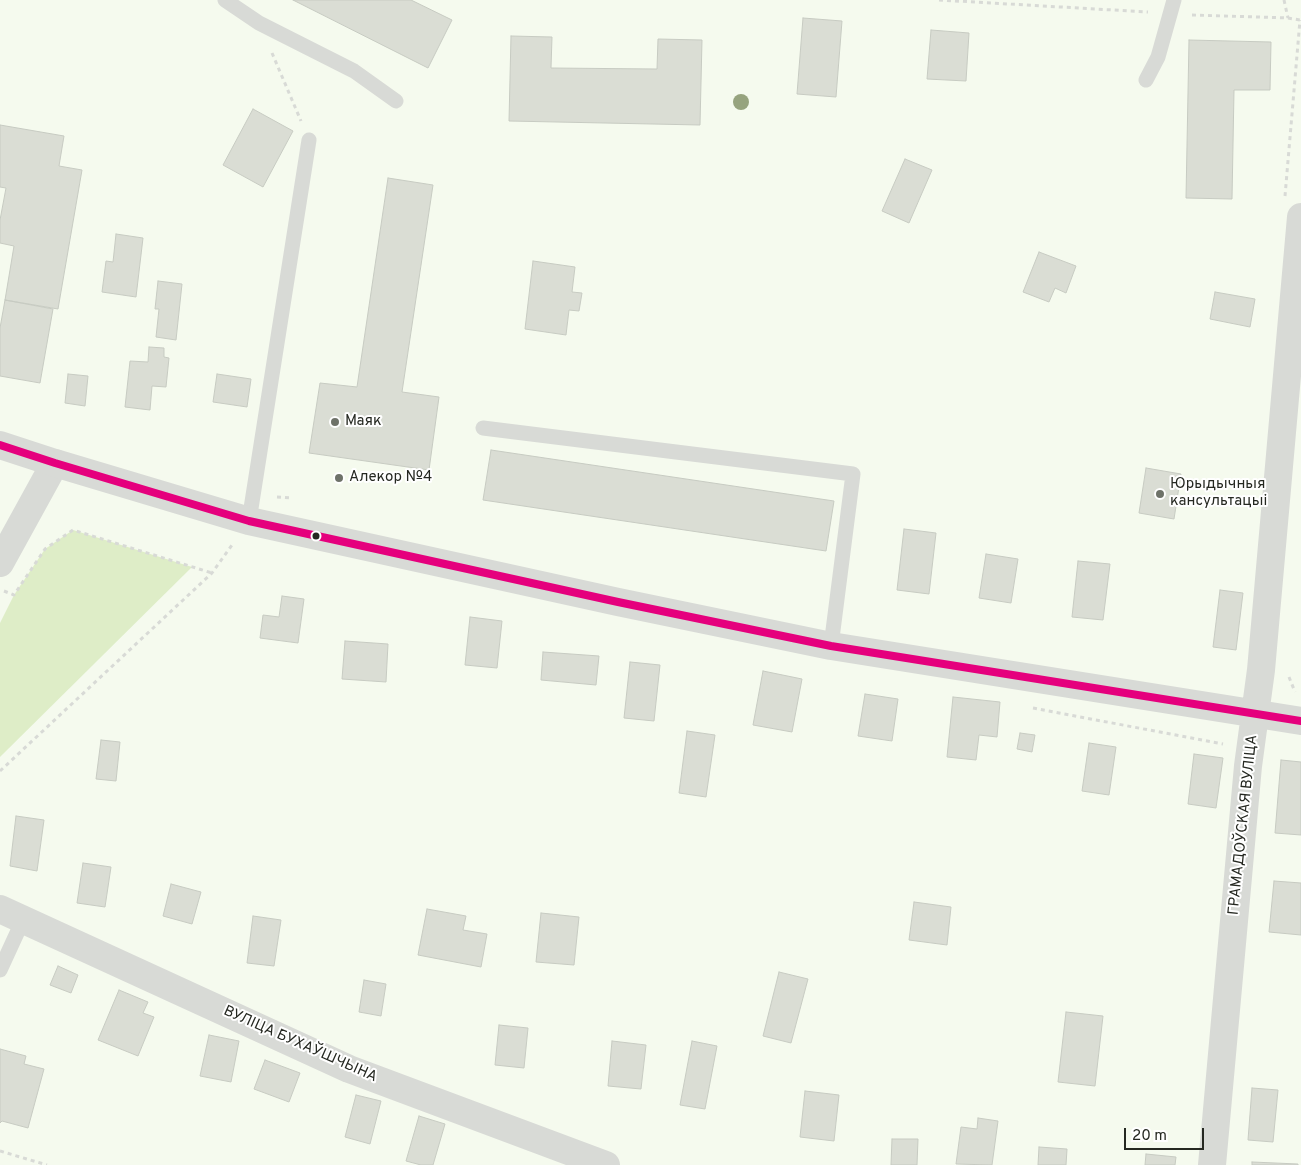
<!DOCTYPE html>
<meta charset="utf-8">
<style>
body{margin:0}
#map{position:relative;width:1301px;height:1165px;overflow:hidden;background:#f5faee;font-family:Overpass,sans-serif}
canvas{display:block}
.scale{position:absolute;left:1124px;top:1128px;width:80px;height:22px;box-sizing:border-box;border:2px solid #252821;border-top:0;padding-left:6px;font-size:15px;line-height:18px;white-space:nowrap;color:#252821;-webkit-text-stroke:4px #fff;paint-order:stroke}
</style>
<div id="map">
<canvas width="1301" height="1165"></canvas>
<div class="scale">20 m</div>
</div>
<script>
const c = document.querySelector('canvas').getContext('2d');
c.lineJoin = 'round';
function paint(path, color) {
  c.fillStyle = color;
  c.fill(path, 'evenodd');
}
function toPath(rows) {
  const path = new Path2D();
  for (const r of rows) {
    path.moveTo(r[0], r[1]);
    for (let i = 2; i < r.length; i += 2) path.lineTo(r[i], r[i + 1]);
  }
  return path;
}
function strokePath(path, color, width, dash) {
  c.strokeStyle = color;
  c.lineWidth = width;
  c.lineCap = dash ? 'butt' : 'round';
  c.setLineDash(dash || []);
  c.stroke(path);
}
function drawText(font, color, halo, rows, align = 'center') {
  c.font = font + ' Overpass,sans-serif';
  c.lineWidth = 4;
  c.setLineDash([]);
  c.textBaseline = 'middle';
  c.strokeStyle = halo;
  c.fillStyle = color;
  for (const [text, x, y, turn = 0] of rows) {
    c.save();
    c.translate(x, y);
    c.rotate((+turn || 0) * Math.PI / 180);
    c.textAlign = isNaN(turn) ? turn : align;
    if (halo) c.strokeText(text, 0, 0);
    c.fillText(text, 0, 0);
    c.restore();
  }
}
paint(toPath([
 [73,530,192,567,0,757,0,623,14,595,45,549]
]), '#deedc7');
const building = toPath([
 [293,0,411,0,452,20,428,68,293,0],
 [803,18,842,21,836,97,797,94,803,18],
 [931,30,969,33,966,81,927,79,931,30],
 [511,36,552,37,551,68,657,69,658,39,702,40,700,125,509,121,511,36],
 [1189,40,1271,42,1270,90,1234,90,1232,199,1186,198,1189,40],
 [253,109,293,131,263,187,223,165,253,109],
 [0,125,64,136,59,166,82,170,58,309,5,300,14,246,0,243,0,220,6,188,0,187,0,125],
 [905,159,932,170,909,223,882,211,905,159],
 [388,178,433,185,402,392,439,397,429,470,309,453,320,383,357,387,388,178],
 [116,234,143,238,136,297,102,292,106,261,113,262,116,234],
 [1039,252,1076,266,1066,293,1055,288,1049,302,1023,292,1039,252],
 [533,261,575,267,572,292,582,293,579,311,569,310,566,335,525,329,533,261],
 [158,281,182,284,176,340,156,337,159,309,155,309,158,281],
 [1215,292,1255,299,1250,327,1210,319,1215,292],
 [5,300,53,309,40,383,0,376,0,328,5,300],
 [149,347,164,348,164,357,169,358,166,387,152,386,150,410,125,407,130,361,148,362,149,347],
 [68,374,88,376,85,406,65,403,68,374],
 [217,374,251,379,247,407,213,402,217,374],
 [491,450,834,501,826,551,483,500,491,450],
 [1146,468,1181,474,1174,519,1139,513,1146,468],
 [904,529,936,533,929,594,897,590,904,529],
 [986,554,1018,559,1011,603,979,598,986,554],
 [1078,561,1110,564,1103,620,1072,617,1078,561],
 [1220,590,1243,593,1236,650,1213,647,1220,590],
 [282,596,304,599,298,643,260,638,263,615,279,617,282,596],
 [470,617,502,621,497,668,465,665,470,617],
 [345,641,388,644,386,682,342,679,345,641],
 [543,652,599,656,596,685,541,680,543,652],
 [630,662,660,665,654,721,624,718,630,662],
 [763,671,802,679,792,732,753,725,763,671],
 [865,694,898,699,892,741,858,736,865,694],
 [953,697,1000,702,997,737,979,735,976,760,947,757,953,697],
 [687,731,715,735,706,797,679,793,687,731],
 [1020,733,1035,735,1032,752,1017,749,1020,733],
 [101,740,120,742,116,781,96,779,101,740],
 [1089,743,1116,747,1109,795,1082,791,1089,743],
 [1194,754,1223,758,1216,808,1188,804,1194,754],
 [1281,760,1301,762,1301,835,1275,833,1281,760],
 [16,816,44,820,37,871,10,866,16,816],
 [83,863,111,867,105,907,77,903,83,863],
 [1274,881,1301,883,1301,935,1269,932,1274,881],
 [171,884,201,892,192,924,163,916,171,884],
 [914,902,951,907,947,945,909,940,914,902],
 [427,909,466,916,463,930,487,934,481,967,418,955,427,909],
 [541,913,579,917,574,965,536,962,541,913],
 [253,916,281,920,274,966,247,963,253,916],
 [58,966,78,975,71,993,50,985,58,966],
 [779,972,808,979,791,1043,763,1036,779,972],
 [364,980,386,984,381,1016,359,1012,364,980],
 [119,990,148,1002,143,1013,154,1017,138,1056,98,1040,119,990],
 [1066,1012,1103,1016,1095,1086,1058,1082,1066,1012],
 [499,1025,528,1028,524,1068,495,1065,499,1025],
 [209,1035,239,1041,231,1082,200,1076,209,1035],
 [612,1041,646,1045,641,1089,608,1086,612,1041],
 [692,1041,717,1046,705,1109,680,1105,692,1041],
 [0,1049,26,1056,24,1064,44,1069,28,1128,2,1121,0,1123,0,1049],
 [265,1060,300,1073,289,1102,254,1089,265,1060],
 [1252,1088,1278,1090,1273,1142,1248,1140,1252,1088],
 [805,1091,839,1095,834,1141,800,1137,805,1091],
 [356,1095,381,1101,370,1144,345,1137,356,1095],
 [419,1116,445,1124,433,1165,421,1165,406,1161,419,1116],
 [978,1118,998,1121,992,1165,956,1164,961,1127,977,1129,978,1118],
 [892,1139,918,1139,917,1165,891,1165,892,1139],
 [1039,1147,1067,1149,1066,1165,1038,1165,1039,1147],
 [1146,1154,1176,1157,1175,1165,1145,1165,1146,1154],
 [1252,1162,1298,1164,1298,1165,1252,1165,1252,1162]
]);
paint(building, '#daddd4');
strokePath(building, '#c7cbc2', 1);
strokePath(toPath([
 [939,0,1148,12],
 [1284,0,1288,18],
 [1192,15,1288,18,1300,20],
 [272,53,301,121],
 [1285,196,1300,20],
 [277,497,292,498],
 [4,591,14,595,45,549,73,530,212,573],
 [1289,677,1295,692],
 [1033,708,1223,744],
 [0,771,212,573,232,545],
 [0,1151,47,1165]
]), '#d8dad6', 3, [4, 4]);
strokePath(toPath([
 [225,0,259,23,354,71,396,101],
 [1146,80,1158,57,1174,0],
 [483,428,853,474,831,646],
 [249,521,309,140],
 [0,970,23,920]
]), '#d8dad6', 15);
strokePath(toPath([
 [0,563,55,463],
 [0,909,349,1069,606,1165]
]), '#d8dad6', 28);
strokePath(toPath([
 [0,445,55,463,249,521,618,602,831,646,1301,721],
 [1212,1165,1248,766,1261,670,1301,217]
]), '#d8dad6', 28);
strokePath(toPath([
 [0,445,55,463,249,521,618,602,831,646,1301,721]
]), '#e5007d', 8);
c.fillStyle = '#96a37e';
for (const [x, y] of [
 [741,102]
]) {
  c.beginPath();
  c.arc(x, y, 8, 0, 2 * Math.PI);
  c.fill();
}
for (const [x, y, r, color] of [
 [335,422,5,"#6e7269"],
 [339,478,5,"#6e7269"],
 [1160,494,5,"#6e7269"],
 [316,536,4.5,"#252821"]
]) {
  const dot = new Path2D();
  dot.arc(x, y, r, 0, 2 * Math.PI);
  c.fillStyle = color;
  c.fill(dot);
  strokePath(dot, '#fff', 2);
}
drawText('15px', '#252821', '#fff', [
 ["Маяк",345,422],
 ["Алекор №4",349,478],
 ["Юрыдычныя",1170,485],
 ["кансультацыі",1170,502]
], 'left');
drawText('15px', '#252821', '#fff', [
 ["ГРАМАДОЎСКАЯ ВУЛІЦА",1244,825,-84],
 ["ВУЛІЦА БУХАЎШЧЫНА",300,1045,24]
]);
</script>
